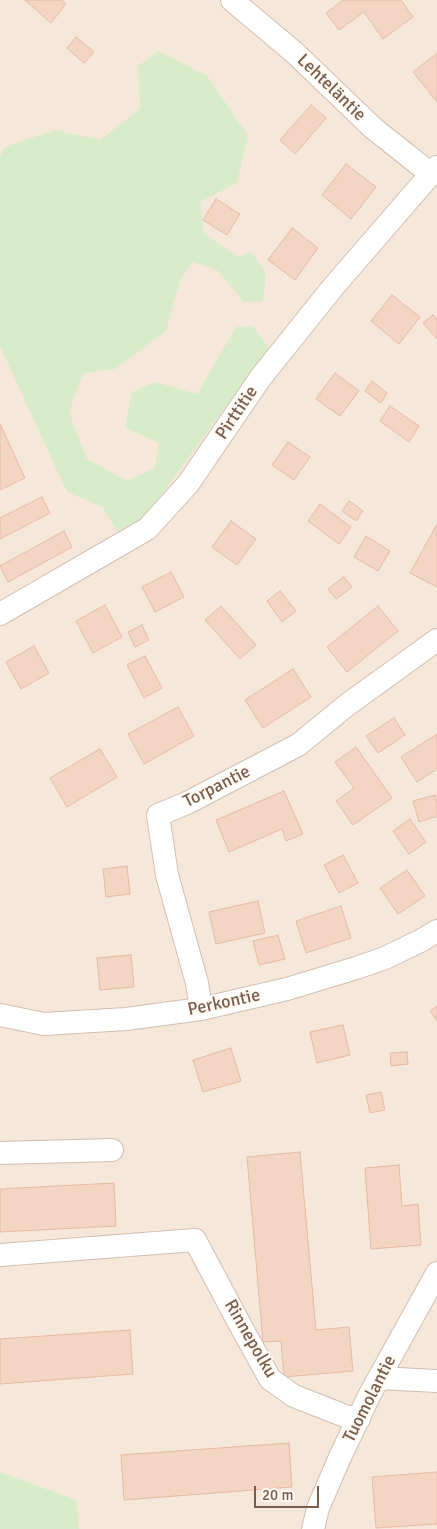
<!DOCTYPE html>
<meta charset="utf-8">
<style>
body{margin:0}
#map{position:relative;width:437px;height:1529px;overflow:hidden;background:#fdf6ec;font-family:Signika,sans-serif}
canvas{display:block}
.scale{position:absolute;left:254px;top:1486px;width:65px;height:22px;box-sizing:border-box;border:2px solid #7a5c4d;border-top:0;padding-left:6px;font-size:15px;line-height:18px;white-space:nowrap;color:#7a5c4d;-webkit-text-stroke:4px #fffaf3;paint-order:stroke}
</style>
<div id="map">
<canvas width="437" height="1529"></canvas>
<div class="scale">20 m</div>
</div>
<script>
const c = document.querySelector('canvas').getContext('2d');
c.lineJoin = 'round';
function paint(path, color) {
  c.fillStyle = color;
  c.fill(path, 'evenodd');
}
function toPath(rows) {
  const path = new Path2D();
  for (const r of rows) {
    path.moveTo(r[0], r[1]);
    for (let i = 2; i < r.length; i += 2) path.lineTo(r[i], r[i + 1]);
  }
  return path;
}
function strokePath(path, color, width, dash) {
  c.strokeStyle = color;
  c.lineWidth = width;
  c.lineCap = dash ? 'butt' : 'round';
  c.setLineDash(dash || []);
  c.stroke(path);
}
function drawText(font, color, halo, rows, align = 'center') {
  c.font = font + ' Signika,sans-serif';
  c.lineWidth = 4;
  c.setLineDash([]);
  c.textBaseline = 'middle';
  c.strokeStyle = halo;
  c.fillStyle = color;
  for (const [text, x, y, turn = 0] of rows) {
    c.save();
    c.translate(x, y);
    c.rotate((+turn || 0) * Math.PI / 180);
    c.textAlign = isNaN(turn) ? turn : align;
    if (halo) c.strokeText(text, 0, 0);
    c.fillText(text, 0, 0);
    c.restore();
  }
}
paint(toPath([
 [0,0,437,0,437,1529,79,1529,77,1500,0,1472]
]), '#f5e8da');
paint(toPath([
 [159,51,207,76,248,136,237,183,200,202,204,233,237,257,251,252,266,272,263,301,244,302,217,270,193,262,180,280,166,331,115,369,83,373,69,412,86,458,127,481,155,468,159,443,125,428,132,392,155,382,197,394,236,327,253,326,269,348,144,518,117,531,103,507,67,492,0,346,0,157,4,147,56,130,100,140,140,109,138,66],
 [0,1472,77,1500,79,1529,0,1529]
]), '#d8ecc9');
const building = toPath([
 [25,0,62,0,66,4,51,23,25,0],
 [343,0,401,0,413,17,383,39,364,12,339,30,326,13,343,0],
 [76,37,94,52,84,63,67,48,76,37],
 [437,53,437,102,413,72,437,53],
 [311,105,326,118,295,154,280,140,311,105],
 [346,164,376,187,351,219,322,195,346,164],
 [216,199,240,214,227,235,203,220,216,199],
 [292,228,318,248,295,280,268,260,292,228],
 [392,295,420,317,399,344,371,321,392,295],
 [433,315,437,319,437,339,423,323,433,315],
 [335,373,359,391,340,416,316,399,335,373],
 [372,381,387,393,381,403,365,391,372,381],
 [390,406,419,426,409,442,380,421,390,406],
 [0,424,25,478,0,490,0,424],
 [288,442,310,457,294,480,272,465,288,442],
 [42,497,50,513,0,539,0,518,42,497],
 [349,501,363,511,356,521,342,511,349,501],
 [320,504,351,527,339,544,308,521,320,504],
 [231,521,256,539,237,565,212,547,231,521],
 [437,524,437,587,410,573,437,524],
 [64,531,72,547,8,582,0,566,64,531],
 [366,536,390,551,378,571,354,557,366,536],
 [171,572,184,597,155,612,142,587,171,572],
 [344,577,352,587,336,599,328,589,344,577],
 [280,591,296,611,282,622,267,601,280,591],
 [105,605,122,637,93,653,76,621,105,605],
 [221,606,256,645,240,659,205,620,221,606],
 [378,606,398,631,347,672,327,647,378,606],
 [142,625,149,640,135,647,128,632,142,625],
 [34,646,49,673,21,689,6,662,34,646],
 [145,656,162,688,144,698,127,665,145,656],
 [293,669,311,697,263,728,245,700,293,669],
 [178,707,194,736,144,764,128,734,178,707],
 [394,718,405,735,378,753,366,736,394,718],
 [437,734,437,769,417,782,401,757,437,734],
 [356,747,392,798,353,825,336,801,354,788,335,762,356,747],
 [100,749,117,777,67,807,50,778,100,749],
 [284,791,303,834,286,841,282,829,229,852,216,820,284,791],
 [435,795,437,803,437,816,419,822,413,801,435,795],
 [410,819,426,842,409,854,393,831,410,819],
 [343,855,358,883,339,893,324,865,343,855],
 [127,866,130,894,106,897,103,869,127,866],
 [407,870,425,896,398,914,380,888,407,870],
 [258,901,265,933,216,944,209,912,258,901],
 [341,906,351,938,306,953,296,921,341,906],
 [278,935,285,959,259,965,253,941,278,935],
 [131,955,134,987,100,990,97,958,131,955],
 [437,1006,437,1021,430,1011,437,1006],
 [343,1025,350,1055,317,1063,310,1032,343,1025],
 [231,1048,241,1081,203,1092,193,1060,231,1048],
 [407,1052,408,1064,391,1066,390,1053,407,1052],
 [381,1092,385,1110,370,1113,366,1095,381,1092],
 [300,1152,316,1330,349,1327,353,1371,284,1377,281,1341,263,1342,247,1157,300,1152],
 [399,1165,402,1206,418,1204,421,1245,371,1249,365,1168,399,1165],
 [114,1183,116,1226,0,1232,0,1189,114,1183],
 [130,1330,133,1374,0,1384,0,1339,130,1330],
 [289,1443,292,1487,124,1500,121,1455,289,1443],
 [437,1472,437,1524,376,1528,372,1477,437,1472]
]);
paint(building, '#f3d5c3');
strokePath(building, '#e6bba3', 1);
const minor = toPath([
 [232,0,296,54,373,128,431,174],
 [0,614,147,529,188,484,261,377,334,286,437,167],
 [201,1009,197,983,167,875,158,815,187,803,298,745,347,705,437,640],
 [0,1015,44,1024,126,1019,201,1009,287,989,356,968,385,958,422,940,437,931],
 [0,1153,112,1150],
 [0,1255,195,1240,238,1321,270,1379,294,1396,345,1416,359,1419],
 [379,1378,437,1381],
 [313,1529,318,1508,340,1457,370,1394,437,1273]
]);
strokePath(minor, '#d1beb0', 24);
strokePath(minor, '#fff', 22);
drawText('18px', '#7a5c4d', '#fffaf3', [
 ["Lehteläntie",331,88,44],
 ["Pirttitie",237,413,-56],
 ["Torpantie",217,787,-27],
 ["Perkontie",224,1003,-12],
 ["Rinnepolku",250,1339,60],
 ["Tuomolantie",370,1399,-63]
]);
</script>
